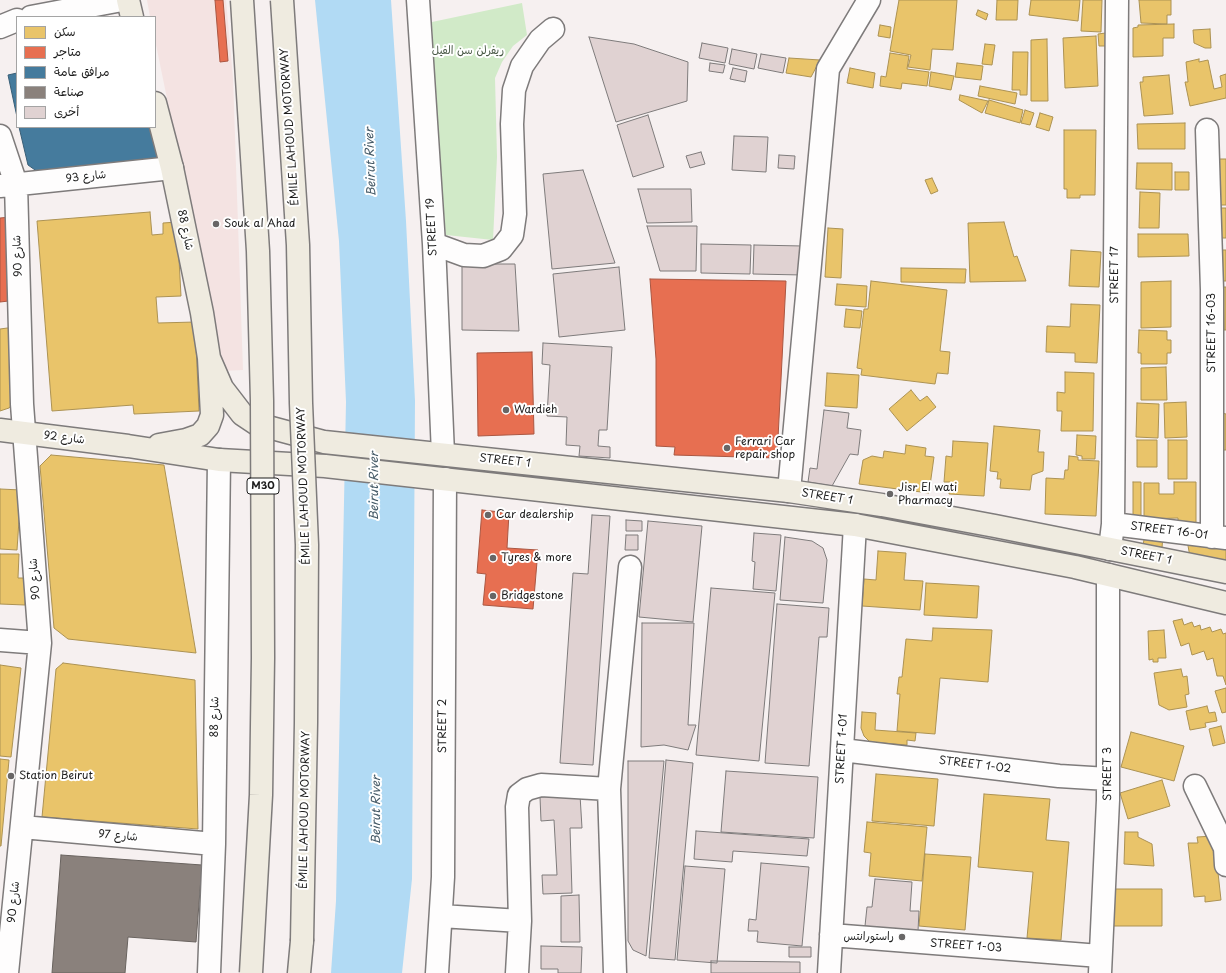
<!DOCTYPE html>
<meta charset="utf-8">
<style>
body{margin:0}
#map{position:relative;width:1226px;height:973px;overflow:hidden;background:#f6f0f0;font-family:"Playpen Sans","Playpen Sans Arabic",sans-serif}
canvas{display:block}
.legend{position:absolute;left:16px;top:16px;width:140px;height:112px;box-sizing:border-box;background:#fff;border:1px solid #a4a4a4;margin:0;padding:5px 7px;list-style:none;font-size:12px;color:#1c1c1c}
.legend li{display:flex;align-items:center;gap:8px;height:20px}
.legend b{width:20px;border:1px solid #a4a4a4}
</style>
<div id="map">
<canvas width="1226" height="973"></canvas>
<ul class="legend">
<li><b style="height:11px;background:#e9c46a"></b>سكن</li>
<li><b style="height:11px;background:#e76f51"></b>متاجر</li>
<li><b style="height:11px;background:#457b9d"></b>مرافق عامة</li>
<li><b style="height:11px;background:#8a817c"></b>صناعة</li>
<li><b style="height:11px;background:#e0d2d2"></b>أخرى</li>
</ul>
</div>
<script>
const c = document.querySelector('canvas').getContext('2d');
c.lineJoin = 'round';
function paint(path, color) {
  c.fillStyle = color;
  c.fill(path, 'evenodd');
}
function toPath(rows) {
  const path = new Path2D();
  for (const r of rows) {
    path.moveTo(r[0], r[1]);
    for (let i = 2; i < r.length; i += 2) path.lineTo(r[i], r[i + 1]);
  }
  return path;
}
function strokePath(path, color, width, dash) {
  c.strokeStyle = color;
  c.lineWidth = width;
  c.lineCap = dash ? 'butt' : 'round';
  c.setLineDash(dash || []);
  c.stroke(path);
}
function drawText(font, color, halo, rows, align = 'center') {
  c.font = font + ' "Playpen Sans","Playpen Sans Arabic",sans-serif';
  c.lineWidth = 4;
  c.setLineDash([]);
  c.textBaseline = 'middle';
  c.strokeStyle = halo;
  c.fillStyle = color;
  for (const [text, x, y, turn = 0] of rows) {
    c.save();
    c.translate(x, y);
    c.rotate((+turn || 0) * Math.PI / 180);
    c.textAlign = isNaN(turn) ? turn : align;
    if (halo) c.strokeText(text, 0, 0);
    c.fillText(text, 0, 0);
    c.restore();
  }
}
paint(toPath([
 [147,0,226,0,233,78,243,370,223,371,155,40,155,17,150,17]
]), '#f4e3e2');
paint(toPath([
 [522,3,527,35,513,46,502,62,495,78,497,157,493,240,446,235,433,90,432,22]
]), '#d1eac8');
paint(toPath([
 [315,0,391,0,406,221,415,401,412,879,402,973,331,973,336,901,346,402,339,241]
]), '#b1daf4');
const homes = toPath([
 [899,0,957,0,953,50,932,49,930,70,908,67,911,55,890,51,899,0],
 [997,0,1018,0,1017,20,996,20,997,0],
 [1031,0,1080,0,1078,21,1029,15,1031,0],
 [1083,0,1102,0,1101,32,1081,31,1083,0],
 [1139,0,1171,0,1171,15,1167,15,1167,24,1141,23,1139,0],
 [978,10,988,14,986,20,976,15,978,10],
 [1174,24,1174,38,1163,38,1163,56,1133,57,1133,28,1138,27,1138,25,1174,24],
 [880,25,891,27,890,38,878,36,880,25],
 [1210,29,1211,48,1205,48,1194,43,1193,30,1210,29],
 [1106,33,1107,46,1099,46,1098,34,1106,33],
 [1096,36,1098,86,1065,88,1063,38,1096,36],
 [1047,39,1048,101,1031,101,1031,40,1047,39],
 [985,44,995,45,992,65,982,64,985,44],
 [1013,52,1028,52,1027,95,1020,95,1020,90,1012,90,1013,52],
 [890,53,909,56,907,69,929,72,927,86,902,83,901,89,880,86,881,76,886,77,890,53],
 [789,58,820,60,811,77,786,73,789,58],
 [1199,59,1199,62,1208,60,1214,89,1222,87,1220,76,1226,74,1226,98,1190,106,1185,82,1188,82,1186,62,1199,59],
 [957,63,983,66,981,80,955,77,957,63],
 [850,68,875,73,873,88,847,83,850,68],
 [931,72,954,76,951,90,929,86,931,72],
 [1169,75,1173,114,1144,116,1140,82,1143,82,1143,77,1169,75],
 [980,86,1017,93,1015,104,978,96,980,86],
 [960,95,988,101,982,113,959,100,960,95],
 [989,100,1023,110,1020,123,985,113,989,100],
 [1025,110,1034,113,1030,125,1021,123,1025,110],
 [1040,113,1053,117,1049,131,1036,127,1040,113],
 [1185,123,1185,149,1138,149,1137,124,1185,123],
 [1064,130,1096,130,1095,195,1080,195,1080,198,1067,198,1067,189,1064,189,1064,130],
 [1211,159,1226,159,1226,205,1212,205,1211,159],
 [1137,163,1172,163,1172,190,1136,189,1137,163],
 [1175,172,1189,172,1189,190,1175,190,1175,172],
 [932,178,938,191,931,194,925,180,932,178],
 [1140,192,1160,193,1159,228,1139,228,1140,192],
 [1215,208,1226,208,1226,238,1216,238,1215,208],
 [150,212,152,235,163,234,163,223,177,222,181,296,156,297,158,323,195,322,199,411,134,414,133,405,52,411,37,221,150,212],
 [1004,222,1014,257,1017,256,1026,281,970,282,968,223,1004,222],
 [828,228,843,229,841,278,825,277,828,228],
 [1138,234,1188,234,1189,256,1138,257,1138,234],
 [1071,250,1101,252,1099,287,1069,286,1071,250],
 [1216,250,1226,250,1226,281,1217,281,1216,250],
 [901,268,966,269,965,283,901,282,901,268],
 [871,281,947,290,940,351,950,352,948,374,937,373,935,384,861,375,862,369,857,368,864,309,868,309,871,281],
 [1171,281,1171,327,1141,328,1141,282,1171,281],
 [837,284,867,286,866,307,835,305,837,284],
 [1223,287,1226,287,1226,330,1224,330,1223,287],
 [1071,304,1100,305,1097,363,1075,362,1075,353,1046,352,1047,326,1070,327,1071,304],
 [846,309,862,311,860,328,844,327,846,309],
 [15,327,15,401,9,408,0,411,0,329,15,327],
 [1139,330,1167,331,1167,340,1171,340,1171,353,1167,353,1167,364,1141,364,1141,353,1138,353,1139,330],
 [1166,367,1167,400,1141,400,1141,368,1166,367],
 [1065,372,1094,373,1093,431,1061,431,1062,411,1057,411,1057,392,1065,393,1065,372],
 [827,373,859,375,857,408,825,406,827,373],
 [911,390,920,401,927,396,936,407,907,431,889,409,911,390],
 [1186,402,1187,437,1165,438,1164,403,1186,402],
 [1137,403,1159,404,1158,438,1136,437,1137,403],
 [1222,413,1226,414,1226,450,1222,450,1222,413],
 [994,426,1040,430,1038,452,1044,452,1043,471,1032,475,1030,490,1000,488,1001,479,997,479,998,472,990,471,994,426],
 [1077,435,1096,436,1095,459,1082,459,1082,456,1076,455,1077,435],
 [1137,440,1157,440,1157,467,1137,467,1137,440],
 [1168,440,1187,440,1187,479,1168,479,1168,440],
 [953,441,988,443,984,496,949,494,950,482,944,482,946,456,952,457,953,441],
 [906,445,926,448,925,456,934,457,929,493,859,484,863,460,872,456,883,458,884,451,905,454,906,445],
 [51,455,164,465,196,653,68,639,54,628,40,466,51,455],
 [1069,456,1078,457,1078,460,1099,461,1096,516,1045,514,1046,478,1064,479,1065,470,1068,470,1069,456],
 [1133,482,1141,482,1141,516,1133,516,1133,482],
 [1174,482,1196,482,1196,525,1178,525,1178,518,1144,519,1144,483,1159,483,1159,494,1174,494,1174,482],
 [0,489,21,490,17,550,0,549,0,489],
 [1145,533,1163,535,1162,548,1143,546,1145,533],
 [1187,540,1226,541,1226,560,1190,557,1187,540],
 [878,551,906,553,904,580,923,581,920,610,862,606,864,579,876,580,878,551],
 [0,554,19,554,18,578,26,578,25,605,0,604,0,554],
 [926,583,979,586,977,618,924,615,926,583],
 [1182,619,1184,625,1192,622,1194,627,1200,625,1201,630,1210,627,1212,632,1221,629,1223,634,1226,633,1226,685,1223,676,1217,676,1213,658,1207,660,1204,651,1192,655,1189,643,1181,646,1173,621,1182,619],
 [933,628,992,630,988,682,940,678,935,734,897,731,900,694,897,694,899,677,902,677,906,639,932,641,933,628],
 [1164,630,1166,658,1158,658,1158,662,1153,662,1153,659,1149,660,1148,631,1164,630],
 [63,663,195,680,198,829,42,817,56,669,63,663],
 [0,665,21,668,11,757,0,756,0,665],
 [1181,669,1183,677,1187,676,1189,694,1185,695,1187,707,1169,710,1159,705,1154,673,1181,669],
 [1226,688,1226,712,1222,713,1215,691,1226,688],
 [1207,706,1209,713,1215,712,1217,721,1205,723,1206,727,1190,730,1186,711,1207,706],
 [862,712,876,713,875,730,916,733,915,741,907,740,907,745,870,742,864,736,861,728,862,712],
 [1221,726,1225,743,1213,746,1209,729,1221,726],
 [1131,732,1184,746,1174,781,1121,767,1131,732],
 [0,759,9,760,1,846,0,846,0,759],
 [876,774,938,779,934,826,872,821,876,774],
 [1162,780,1170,806,1128,819,1120,793,1162,780],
 [984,794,1050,799,1046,840,1069,842,1061,940,1027,938,1033,872,978,867,984,794],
 [867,822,927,827,922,881,869,876,871,853,864,852,867,822],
 [1125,832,1138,832,1138,837,1152,844,1154,866,1124,864,1125,832],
 [1214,836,1221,900,1205,902,1205,896,1194,897,1188,843,1198,843,1197,837,1214,836],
 [925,854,971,857,965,930,919,926,925,854],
 [1110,889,1162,889,1162,926,1109,926,1110,889]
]);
paint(homes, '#e9c46a');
strokePath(homes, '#ac9253', 1);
const shops = toPath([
 [215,0,223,0,228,61,220,62,215,0],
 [11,217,17,300,0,302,0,218,11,217],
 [650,279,786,281,777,458,674,455,675,447,656,446,656,359,650,279],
 [532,352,534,434,478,436,477,353,532,352],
 [482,510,509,513,507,548,538,550,533,609,483,605,486,574,477,573,482,510]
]);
paint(shops, '#e76f51');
strokePath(shops, '#aa5641', 1);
const public = toPath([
 [17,73,17,117,8,75,17,73],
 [19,127,152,127,158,159,45,177,28,165,19,127]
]);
paint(public, '#457b9d');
strokePath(public, '#395e76', 1);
const industry = toPath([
 [61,855,202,865,196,942,128,937,125,973,52,973,61,855]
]);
paint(industry, '#8a817c');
strokePath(industry, '#69635f', 1);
const building = toPath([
 [589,37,634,44,688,62,687,101,616,122,589,37],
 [702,43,728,48,725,63,699,58,702,43],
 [732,49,757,54,754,69,729,64,732,49],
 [761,54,786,58,783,73,758,68,761,54],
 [710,63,725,65,723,73,709,71,710,63],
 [733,68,747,71,745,82,730,79,733,68],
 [648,115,664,167,633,177,617,125,648,115],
 [734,136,768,137,766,172,732,170,734,136],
 [701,152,705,164,690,168,686,156,701,152],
 [779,155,795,156,794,169,778,168,779,155],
 [583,170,615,263,552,269,543,174,583,170],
 [638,189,691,189,692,222,647,223,638,189],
 [647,226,697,226,696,271,660,271,647,226],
 [701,244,751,245,750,274,701,273,701,244],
 [754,245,803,246,803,275,753,274,754,245],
 [462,264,515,264,519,331,462,330,462,264],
 [619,267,625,330,559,337,553,274,619,267],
 [543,343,612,347,607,430,599,430,598,446,610,447,610,458,579,456,580,446,566,445,567,417,547,416,550,365,542,364,543,343],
 [824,410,849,413,847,428,861,430,858,455,850,454,832,486,808,482,810,468,817,469,824,410],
 [592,515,610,516,593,765,560,763,573,573,588,574,592,515],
 [626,520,642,521,642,531,626,531,626,520],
 [648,521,702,526,693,622,639,617,648,521],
 [754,533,781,535,776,591,753,589,755,562,752,561,754,533],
 [626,535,638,535,638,550,625,550,626,535],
 [785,537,812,541,823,548,827,560,823,603,780,600,785,537],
 [711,588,775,593,759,761,696,755,711,588],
 [777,604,829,608,827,637,819,637,809,766,765,763,777,604],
 [642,623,694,623,688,725,696,725,688,750,664,745,641,747,642,623],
 [666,760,693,763,675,960,649,958,666,760],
 [628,761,664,761,646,956,633,950,628,941,628,761],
 [726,771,818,777,814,838,721,832,726,771],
 [580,795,582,828,570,828,572,893,543,894,542,875,557,875,554,820,541,821,540,797,580,795],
 [696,831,809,839,807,856,733,851,732,862,694,859,696,831],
 [761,863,809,867,802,946,757,942,758,931,748,931,749,919,756,920,761,863],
 [685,866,725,869,717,963,677,960,685,866],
 [875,879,912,882,910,911,919,911,918,931,865,926,867,907,872,907,875,879],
 [579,895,580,942,561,942,561,896,579,895],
 [541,946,582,947,581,973,558,973,558,969,541,969,541,946],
 [789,947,811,947,811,957,789,957,789,947],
 [711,961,800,962,800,973,711,973,711,961]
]);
paint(building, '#e0d2d2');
strokePath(building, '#7e7b7b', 1);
const minor = toPath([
 [418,0,434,244,443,454],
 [31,17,122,0],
 [0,27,17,20],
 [1207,130,1212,290,1212,537],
 [0,136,16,184,22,404,40,643,7,973],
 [0,186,172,168],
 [434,244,464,255,483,256,501,249,512,235,515,214,512,124,514,90,522,66,540,40,553,29],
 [789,491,828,69,869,0],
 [1113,524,1226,538],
 [1110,549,1113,524,1117,0],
 [0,640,40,643],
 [842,750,1059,776,1108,779],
 [1195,786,1225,848,1226,865],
 [22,827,214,844],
 [441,916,520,921,517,807,519,795,527,789,541,785,609,789],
 [831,935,1100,956],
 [209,973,214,844,219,460],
 [437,973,443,877,445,479],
 [517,973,520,921],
 [615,973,609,789,630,567],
 [829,973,855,525],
 [1100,973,1108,800,1108,575]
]);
const major = toPath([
 [128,0,132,17],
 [155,103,172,168,202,313,209,358,212,415,208,426,200,435,186,440,159,445],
 [209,358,222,388,242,414,257,424,324,442,789,491,882,505,995,526,1226,572],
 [0,430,128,446,219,460,325,466,855,525,1075,567,1226,603]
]);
const highway = toPath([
 [299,973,302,941]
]);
strokePath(minor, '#7e7b7b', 25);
strokePath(major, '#7e7b7b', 25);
strokePath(highway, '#7e7b7b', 25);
strokePath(minor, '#fefdfd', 22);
strokePath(major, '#efebe0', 22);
strokePath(highway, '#efebe0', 22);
const highwayBridge = toPath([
 [242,0,258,251,262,401,263,658,261,795,251,973],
 [282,0,298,245,301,403,307,545,306,723,302,941]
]);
strokePath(highwayBridge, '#7e7b7b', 25, []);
strokePath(highwayBridge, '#efebe0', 22);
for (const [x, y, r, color] of [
 [216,224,4,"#686666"],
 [506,410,4,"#686666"],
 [727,448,4,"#686666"],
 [890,494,4,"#686666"],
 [488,515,4,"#686666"],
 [493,558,4,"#686666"],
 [493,596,4,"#686666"],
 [11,776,4,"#686666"],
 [902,937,4,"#686666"]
]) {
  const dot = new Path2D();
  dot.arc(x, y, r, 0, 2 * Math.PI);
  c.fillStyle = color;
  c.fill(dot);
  strokePath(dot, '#fff', 1.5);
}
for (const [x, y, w] of [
 [263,486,32]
]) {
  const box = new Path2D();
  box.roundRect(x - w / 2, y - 8, w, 16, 3);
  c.fillStyle = '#fff';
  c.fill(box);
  strokePath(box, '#1c1c1c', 1);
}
drawText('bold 10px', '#1c1c1c', null, [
 ["M30",263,486]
]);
drawText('11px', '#495946', '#fff', [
 ["ريفرلن سن الفيل",468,51]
]);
drawText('11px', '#1c1c1c', '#fff', [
 ["ÉMILE LAHOUD MOTORWAY",290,127,-94],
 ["شارع 93",86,177,-6],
 ["STREET 19",432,227,-93],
 ["شارع 88",185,230,78],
 ["شارع 90",18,256,-92],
 ["STREET 17",1115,275,-90],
 ["STREET 16-03",1212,333,-90],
 ["شارع 92",64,438,7],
 ["STREET 1",505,461,6],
 ["ÉMILE LAHOUD MOTORWAY",304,486,-92],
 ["STREET 1",827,497,9],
 ["STREET 16-01",1169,531,7],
 ["STREET 1",1146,556,11],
 ["شارع 90",35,579,-94],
 ["شارع 88",215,717,-89],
 ["STREET 2",443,726,-90],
 ["STREET 1-01",842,749,-87],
 ["STREET 1-02",975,765,7],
 ["STREET 3",1108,774,-90],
 ["ÉMILE LAHOUD MOTORWAY",305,810,-89],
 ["شارع 97",118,836,5],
 ["شارع 90",14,902,-84],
 ["STREET 1-03",966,946,4]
]);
drawText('11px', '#1c1c1c', '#fff', [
 ["Souk al Ahad",224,224],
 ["Wardieh",514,410],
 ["Ferrari Car",735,442],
 ["repair shop",735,455],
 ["Jisr El wati",898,488],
 ["Pharmacy",898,501],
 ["Car dealership",496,515],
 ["Tyres & more",501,558],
 ["Bridgestone",501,596],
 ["Station Beirut",19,776],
 ["راستورانتس",894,937,"right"]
], 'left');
drawText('italic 12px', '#465b68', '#fff', [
 ["Beirut River",371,162,-92],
 ["Beirut River",375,486,-90],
 ["Beirut River",377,810,-90]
]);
</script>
